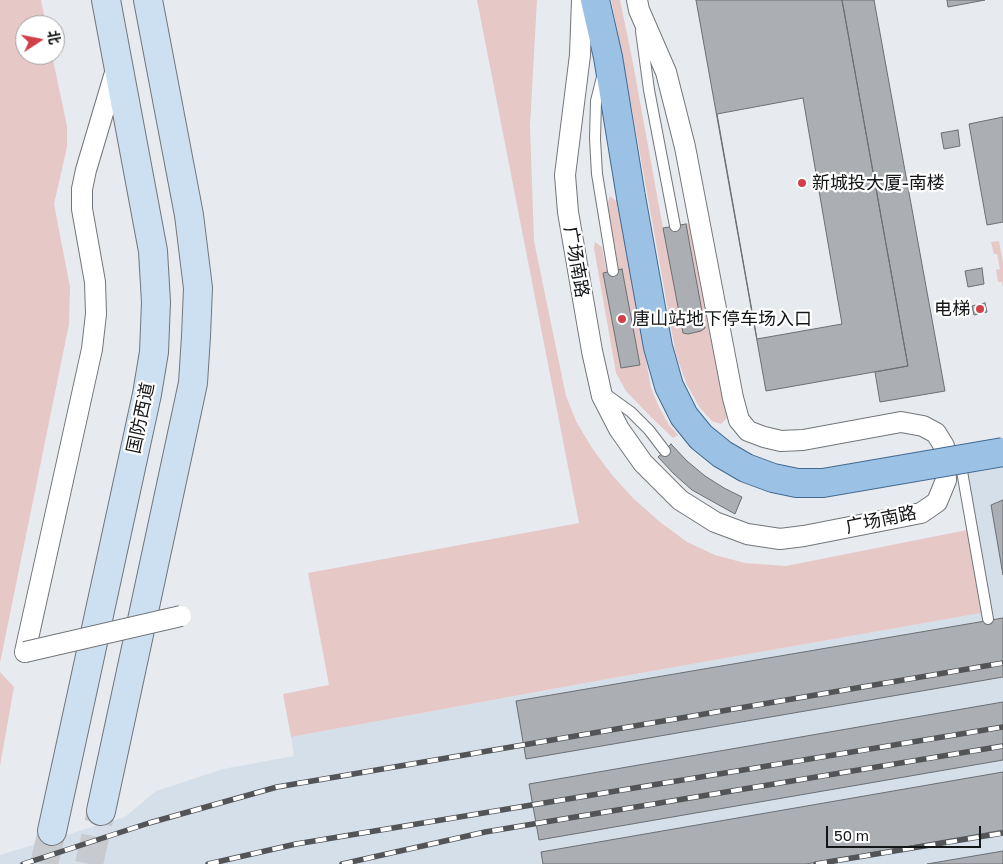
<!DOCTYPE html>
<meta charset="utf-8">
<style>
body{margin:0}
#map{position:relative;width:1003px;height:864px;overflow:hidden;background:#e7ebf0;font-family:"Golos Text","Noto Sans SC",sans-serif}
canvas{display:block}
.north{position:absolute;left:15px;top:15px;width:50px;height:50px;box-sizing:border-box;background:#fff;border:1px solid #a1a1a2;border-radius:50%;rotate:79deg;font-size:14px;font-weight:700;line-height:20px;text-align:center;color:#141517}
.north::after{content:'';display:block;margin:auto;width:18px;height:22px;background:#d04049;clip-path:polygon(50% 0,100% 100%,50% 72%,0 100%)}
.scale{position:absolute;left:826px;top:826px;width:155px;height:22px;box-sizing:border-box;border:2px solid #141517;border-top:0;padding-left:6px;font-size:15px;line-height:18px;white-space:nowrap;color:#141517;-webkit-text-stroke:4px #fff;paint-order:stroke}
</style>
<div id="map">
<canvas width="1003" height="864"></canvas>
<div class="north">北</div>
<div class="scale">50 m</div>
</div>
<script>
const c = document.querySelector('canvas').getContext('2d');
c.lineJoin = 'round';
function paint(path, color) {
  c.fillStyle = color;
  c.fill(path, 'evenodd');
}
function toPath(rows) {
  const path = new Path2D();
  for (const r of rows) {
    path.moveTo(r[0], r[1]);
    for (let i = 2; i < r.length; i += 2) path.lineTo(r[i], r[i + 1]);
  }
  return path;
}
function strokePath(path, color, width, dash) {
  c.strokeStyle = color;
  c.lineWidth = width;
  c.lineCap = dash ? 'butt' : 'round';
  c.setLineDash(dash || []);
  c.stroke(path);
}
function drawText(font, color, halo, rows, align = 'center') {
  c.font = font + ' "Golos Text","Noto Sans SC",sans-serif';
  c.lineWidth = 4.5;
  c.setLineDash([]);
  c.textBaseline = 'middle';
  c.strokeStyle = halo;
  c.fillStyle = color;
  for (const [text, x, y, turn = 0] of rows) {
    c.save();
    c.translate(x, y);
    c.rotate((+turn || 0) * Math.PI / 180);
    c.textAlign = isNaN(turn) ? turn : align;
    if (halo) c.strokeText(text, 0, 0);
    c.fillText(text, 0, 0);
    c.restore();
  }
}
paint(toPath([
 [1003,441,1003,864,0,864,0,855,125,817,156,791,223,769,294,756,291,737,607,679,980,613,954,450]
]), '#d5dfea');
paint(toPath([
 [0,0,41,0,46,25,25,25,25,55,52,55,67,126,67,147,54,204,70,287,69,324,0,663],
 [477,0,537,0,530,126,534,241,566,396,576,421,592,448,612,475,634,499,660,522,687,542,715,555,745,563,786,566,967,530,981,613,607,679,291,737,283,694,329,685,308,573,579,523],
 [611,0,620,0,632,58,663,228,692,223,727,418,721,424,712,421,700,408,687,385,676,355,623,59],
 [610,196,618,203,651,388,659,407,669,425,678,435,673,438,650,416,626,391,616,373,594,248,595,242,602,247,606,268,618,265,607,205],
 [999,241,1003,263,1003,289,1002,282,998,282,996,270,1000,269,997,254,994,254,991,242],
 [0,672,14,687,0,766]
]), '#e6c8c7');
const building = toPath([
 [696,0,842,0,908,366,766,391,696,0],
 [842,0,874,0,945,391,880,402,875,372,908,366,842,0],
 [947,0,985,0,948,7,947,0],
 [803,98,842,324,757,339,717,114,803,98],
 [1003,117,1003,222,987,225,969,124,1003,117],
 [958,130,960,146,944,149,941,133,958,130],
 [686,224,705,328,701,331,688,334,683,333,663,228,686,224],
 [982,268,984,284,968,287,965,271,982,268],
 [622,269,640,365,621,368,603,273,622,269],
 [985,303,987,312,974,315,972,306,985,303],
 [671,444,687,461,705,476,724,488,742,497,735,514,692,490,674,474,658,457,671,444],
 [1003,500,1003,575,991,505,1003,500],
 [1003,618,1003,677,526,759,516,701,1003,618],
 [1003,702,1003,760,539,840,529,784,1003,702],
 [1003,772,1003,830,806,864,543,864,541,852,1003,772],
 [1003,851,1003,864,927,864,1003,851]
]);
paint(building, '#abafb4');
strokePath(building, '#6b6f72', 1);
strokePath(toPath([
 [44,864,52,831],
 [89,864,101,811]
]), '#c7cbcf', 28, [28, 14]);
const service = toPath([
 [641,31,649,90,675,226],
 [602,77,596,101,595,139,597,174,613,271],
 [606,394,631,412,649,430,665,451],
 [960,460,988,619]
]);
const minor = toPath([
 [582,0,580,55,565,175,568,212,592,351,602,396,619,429,643,463,680,500,715,522,747,534,780,539,804,536,921,513,937,502,946,480,944,446,936,433,923,426,901,422,803,440,781,441,764,437,748,431,739,420,733,398,685,147,666,72,639,10,637,0],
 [25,652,92,349,96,314,95,282,82,209,82,189,86,170,117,66]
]);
const secondary = toPath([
 [101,811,193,383,196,336,198,288,189,215,148,0],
 [52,831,147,394,154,352,156,302,153,251,106,0]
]);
const primary = toPath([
 [595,0,608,57,631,197]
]);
strokePath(service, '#72767a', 12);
strokePath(minor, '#72767a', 22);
strokePath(secondary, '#72767a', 30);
strokePath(primary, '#416a92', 30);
strokePath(service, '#fff', 10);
strokePath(minor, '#fff', 20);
strokePath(secondary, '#cde0f2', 28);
strokePath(primary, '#9bc1e5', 28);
const rail = toPath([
 [23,864,149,823,277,787,1003,663],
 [208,864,296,844,1003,727],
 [342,864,485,832,1003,746],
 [816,864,1003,833]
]);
strokePath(rail, '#525457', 5.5);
strokePath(rail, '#fff', 4, [11]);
const minorBridge = toPath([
 [25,652,181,616]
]);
const primaryBridge = toPath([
 [631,197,658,347,669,386,684,416,701,437,722,454,746,468,773,478,797,483,823,483,1003,452]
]);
strokePath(minorBridge, '#72767a', 22, []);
strokePath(primaryBridge, '#416a92', 30, []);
strokePath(minorBridge, '#fff', 20);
strokePath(primaryBridge, '#9bc1e5', 28);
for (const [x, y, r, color] of [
 [802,183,5,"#d04049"],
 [980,309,5,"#d04049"],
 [622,319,5,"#d04049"]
]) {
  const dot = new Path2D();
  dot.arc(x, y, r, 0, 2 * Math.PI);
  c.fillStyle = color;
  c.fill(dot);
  strokePath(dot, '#fff', 2);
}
drawText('18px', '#141517', '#fff', [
 ["新城投大厦-南楼",812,183],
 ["电梯",970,309,"right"],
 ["唐山站地下停车场入口",632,319]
], 'left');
drawText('18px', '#141517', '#fff', [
 ["广场南路",576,262,80],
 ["国防西道",141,418,-78],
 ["广场南路",881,520,-12]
]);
</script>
